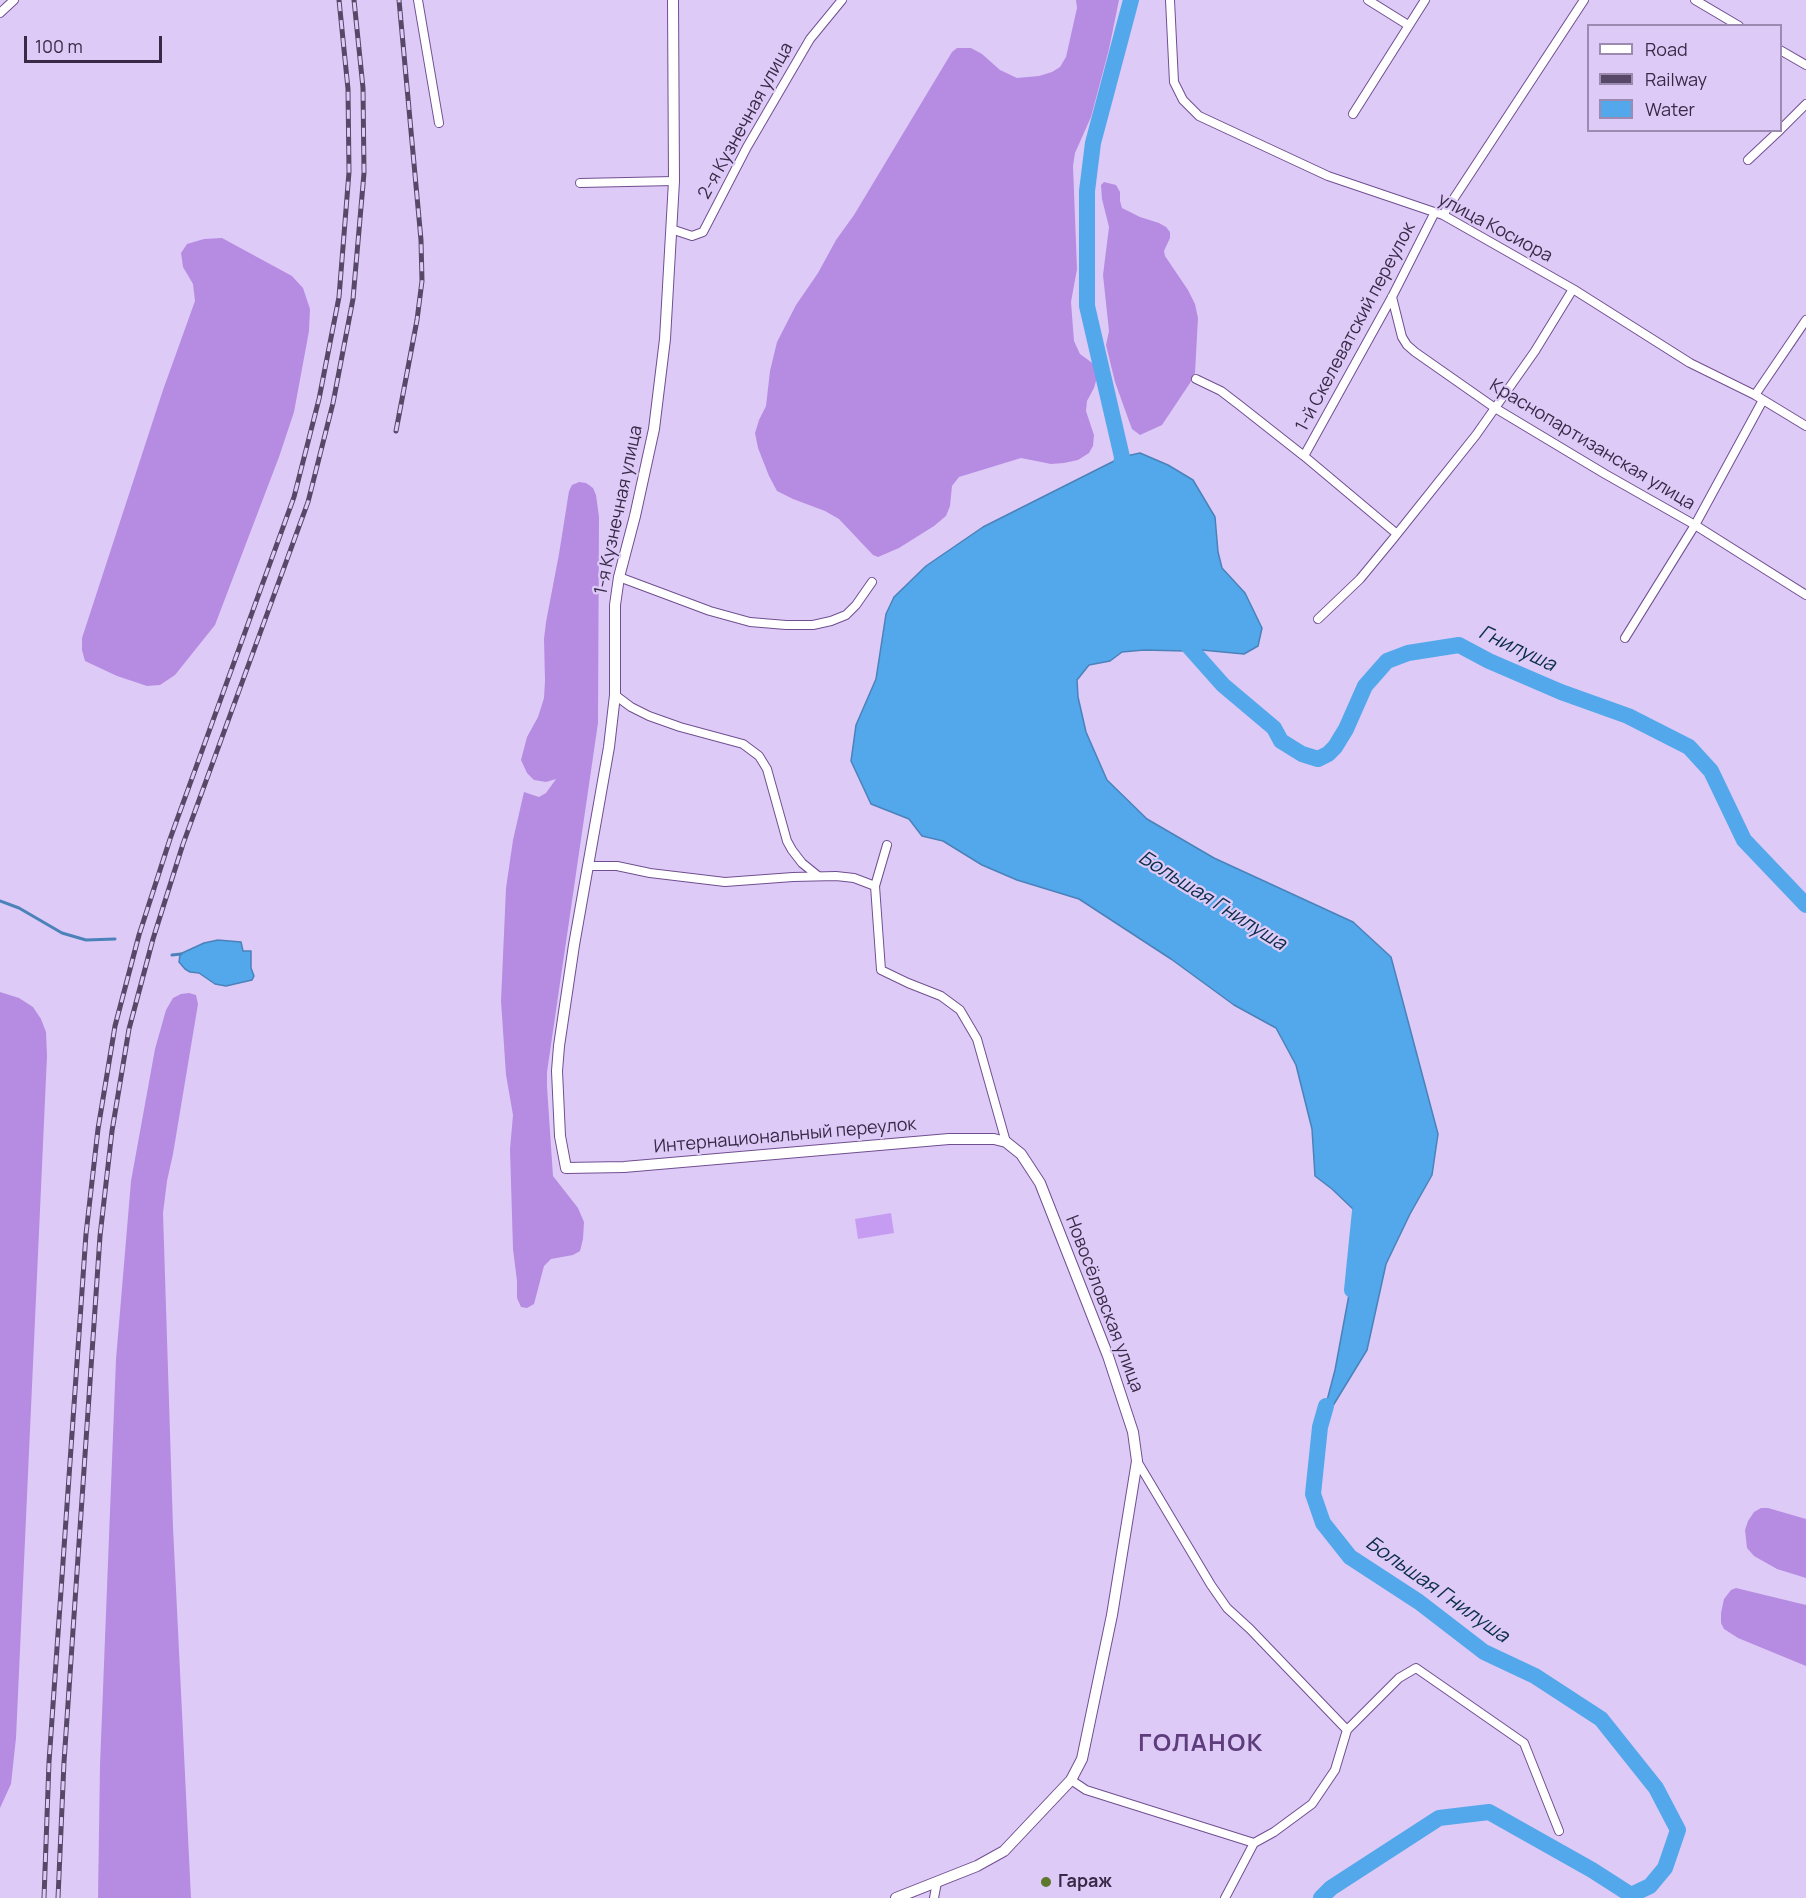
<!DOCTYPE html>
<meta charset="utf-8">
<style>
body{margin:0}
#map{position:relative;width:1806px;height:1898px;overflow:hidden;background:#decaf7;font-family:Manrope,sans-serif}
canvas{display:block}
.legend{position:absolute;left:1587px;top:24px;width:195px;height:108px;box-sizing:border-box;background:#decaf7;border:2px solid #9c8ab1;margin:0;padding:8px 10px;list-style:none;font-size:18px;color:#382a47}
.legend li{display:flex;align-items:center;gap:12px;height:30px}
.legend b{width:30px;border:2px solid #9c8ab1}
.scale{position:absolute;left:24px;top:36px;width:138px;height:27px;box-sizing:border-box;border:3px solid #382a47;border-top:0;padding-left:8px;font-size:18px;line-height:21px;white-space:nowrap;color:#382a47;-webkit-text-stroke:4px #decaf7;paint-order:stroke}
</style>
<div id="map">
<canvas width="1806" height="1898"></canvas>
<ul class="legend">
<li><b style="height:8px;background:#fff"></b>Road</li>
<li><b style="height:8px;background:#574868"></b>Railway</li>
<li><b style="height:16px;background:#53a7eb"></b>Water</li>
</ul>
<div class="scale">100 m</div>
</div>
<script>
const c = document.querySelector('canvas').getContext('2d');
c.lineJoin = 'round';
function paint(path, color) {
  c.fillStyle = color;
  c.fill(path, 'evenodd');
}
function toPath(rows) {
  const path = new Path2D();
  for (const r of rows) {
    path.moveTo(r[0], r[1]);
    for (let i = 2; i < r.length; i += 2) path.lineTo(r[i], r[i + 1]);
  }
  return path;
}
function strokePath(path, color, width, dash) {
  c.strokeStyle = color;
  c.lineWidth = width;
  c.lineCap = dash ? 'butt' : 'round';
  c.setLineDash(dash || []);
  c.stroke(path);
}
function drawText(font, color, halo, rows, align = 'center') {
  c.font = font + ' Manrope,sans-serif';
  c.lineWidth = 4.5;
  c.setLineDash([]);
  c.textBaseline = 'middle';
  c.strokeStyle = halo;
  c.fillStyle = color;
  for (const [text, x, y, turn = 0] of rows) {
    c.save();
    c.translate(x, y);
    c.rotate((+turn || 0) * Math.PI / 180);
    c.textAlign = isNaN(turn) ? turn : align;
    if (halo) c.strokeText(text, 0, 0);
    c.fillText(text, 0, 0);
    c.restore();
  }
}
paint(toPath([
 [891,1213,894,1233,858,1239,855,1219]
]), '#c69cf2');
paint(toPath([
 [1076,0,1119,0,1109,49,1091,117,1075,153,1073,166,1077,269,1071,302,1074,341,1080,354,1095,365,1099,370,1094,388,1087,401,1086,411,1094,435,1093,446,1089,453,1078,460,1064,463,1051,464,1021,458,959,477,952,486,950,506,946,516,934,526,899,548,878,557,873,555,839,519,825,511,793,499,777,491,769,476,758,448,755,433,759,420,766,406,770,371,777,342,796,305,818,273,836,240,854,215,952,52,957,48,971,48,982,54,1000,70,1017,78,1039,76,1052,72,1060,67,1066,57,1077,8],
 [1104,182,1116,185,1120,192,1120,201,1122,208,1140,217,1159,223,1166,227,1170,232,1170,238,1164,251,1165,256,1188,290,1195,304,1198,318,1195,373,1192,380,1162,425,1140,435,1132,429,1129,421,1115,382,1106,345,1109,331,1103,275,1109,227,1102,199,1101,185],
 [222,238,292,276,303,288,310,309,309,331,294,412,279,457,215,625,175,675,160,685,147,686,117,676,85,661,82,650,82,638,163,390,195,301,193,284,183,267,181,253,187,244,204,239],
 [579,482,586,483,593,488,596,495,599,517,598,723,547,1072,547,1087,553,1176,578,1208,584,1222,583,1239,580,1251,573,1255,551,1259,544,1266,534,1304,527,1308,521,1307,517,1298,517,1281,513,1249,510,1149,513,1115,506,1075,501,1001,506,888,513,840,524,792,539,797,546,793,556,779,546,782,534,780,527,773,521,760,527,737,538,717,544,698,545,681,544,639,546,622,559,554,569,491,572,485],
 [0,992,19,998,33,1007,41,1019,46,1032,47,1056,16,1738,11,1784,0,1808],
 [189,993,196,995,198,1004,173,1154,167,1181,163,1213,173,1527,191,1898,98,1898,100,1765,116,1359,131,1181,155,1049,166,1010,173,998,181,994],
 [1761,1508,1768,1508,1806,1519,1806,1578,1777,1569,1754,1556,1747,1548,1745,1530,1748,1521,1754,1512],
 [1736,1588,1806,1605,1806,1666,1738,1638,1724,1629,1721,1623,1721,1613,1724,1599,1731,1590]
]), '#b68ce2');
const water = toPath([
 [1140,453,1168,465,1193,480,1215,517,1218,552,1222,568,1245,593,1262,628,1258,646,1244,654,1191,649,1185,651,1144,650,1122,652,1110,661,1089,665,1077,680,1078,697,1086,732,1107,780,1147,819,1214,858,1353,922,1391,957,1438,1134,1432,1175,1410,1214,1386,1264,1367,1350,1320,1427,1335,1370,1359,1241,1354,1210,1332,1189,1315,1176,1312,1129,1296,1065,1276,1028,1234,1005,1171,959,1079,899,1017,880,982,865,943,841,922,836,909,819,871,804,851,761,856,725,876,679,886,614,894,597,926,566,983,527,1122,457,1140,453],
 [218,940,241,942,243,951,251,951,251,968,254,976,252,980,226,986,215,984,199,973,190,972,185,969,179,962,180,954,204,943,218,940]
]);
paint(water, '#53a7eb');
strokePath(water, '#4b82ba', 1.5);
strokePath(toPath([
 [0,901,19,908,62,933,86,940,115,939],
 [172,955,181,954]
]), '#4b82ba', 3);
strokePath(toPath([
 [1120,479,1122,457,1087,306,1087,191,1093,143,1131,0],
 [1175,631,1223,685,1274,728,1281,741,1302,754,1318,759,1328,754,1335,747,1346,729,1365,686,1387,661,1408,653,1459,645,1489,661,1561,692,1628,716,1689,747,1711,771,1744,840,1806,905],
 [1352,1290,1360,1211],
 [1321,1898,1331,1888,1439,1818,1489,1812,1592,1870,1631,1895,1650,1886,1665,1868,1678,1830,1656,1788,1601,1719,1535,1676,1484,1652,1419,1602,1350,1557,1323,1523,1313,1494,1320,1427,1326,1406]
]), '#53a7eb', 16);
const minor = toPath([
 [418,0,439,123],
 [1170,0,1174,82,1183,100,1199,116,1328,176,1443,215,1573,289,1690,363,1755,395,1806,426],
 [1368,0,1408,25],
 [1695,0,1739,26],
 [0,13,14,0],
 [1780,50,1806,65],
 [1353,114,1425,0],
 [1780,130,1806,104],
 [1748,160,1780,130],
 [580,183,674,181],
 [1443,215,1584,0],
 [671,229,692,236,703,232,747,147,810,39,842,0],
 [1392,297,1402,337,1407,345,1415,352,1495,408,1605,474,1695,525,1806,595],
 [1196,379,1221,391,1238,404,1304,456,1397,534],
 [1755,395,1806,320],
 [1304,456,1392,297,1435,212],
 [619,577,710,611,750,622,786,625,813,625,831,621,846,615,856,605,872,582],
 [1318,619,1360,579,1393,539,1476,435,1535,351,1573,289],
 [1625,638,1695,525,1763,400],
 [615,695,631,707,649,716,680,727,743,744,759,756,767,769,787,841,792,850,802,863,818,876],
 [887,845,875,886,881,970,908,983,941,996,960,1010,977,1039,1006,1142],
 [588,866,617,866,650,873,725,882,793,877,836,876,854,878,875,886],
 [1137,1461,1211,1585,1227,1608,1250,1629,1347,1730],
 [1071,1780,1086,1790,1254,1843,1274,1832,1312,1804,1335,1770,1347,1730,1399,1678,1416,1668,1524,1743,1559,1831],
 [934,1898,937,1882],
 [1225,1898,1254,1843]
]);
const tertiary = toPath([
 [673,0,674,181,665,339,654,429,635,516,619,577,615,605,615,695,609,747,574,945,559,1046,557,1071,560,1136,566,1168,624,1167,949,1139,994,1139,1006,1142,1021,1154,1040,1183,1108,1356,1133,1432,1137,1461,1112,1615,1082,1759,1071,1780,1004,1851,977,1866,896,1898]
]);
strokePath(minor, '#704f91', 10);
strokePath(tertiary, '#704f91', 12);
strokePath(minor, '#fff', 8);
strokePath(tertiary, '#fff', 10);
const rail = toPath([
 [396,431,417,320,422,281,421,240,399,0],
 [44,1898,49,1762,86,1234,98,1129,115,1026,139,935,170,839,294,497,319,399,339,297,349,172,348,89,339,0],
 [58,1898,64,1762,100,1236,112,1131,129,1029,153,939,183,844,308,502,333,403,353,299,364,173,363,88,354,0]
]);
strokePath(rail, '#574868', 5);
strokePath(rail, '#decaf7', 3, [9]);
for (const [x, y, r, color] of [
 [1046,1882,6,"#5d772b"]
]) {
  const dot = new Path2D();
  dot.arc(x, y, r, 0, 2 * Math.PI);
  c.fillStyle = color;
  c.fill(dot);
  strokePath(dot, '#decaf7', 2);
}
drawText('18px', '#382a47', '#decaf7', [
 ["2-я Кузнечная улица",746,121,-61],
 ["улица Косиора",1495,228,28],
 ["1-й Скелеватский переулок",1356,327,-62],
 ["Краснопартизанская улица",1592,445,31],
 ["1-я Кузнечная улица",619,510,-78],
 ["Интернациональный переулок",785,1136,-5],
 ["Новосёловская улица",1104,1304,69]
]);
drawText('bold 18px', '#382a47', '#decaf7', [
 ["Гараж",1058,1882]
], 'left');
drawText('italic 20px', '#092d48', '#decaf7', [
 ["Гнилуша",1517,649,25],
 ["Большая Гнилуша",1212,901,32],
 ["Большая Гнилуша",1437,1590,35]
]);
c.letterSpacing = '1.5px';
drawText('bold 24px', '#5e3d7d', '#decaf7', [
 ["ГОЛАНОК",1201,1744]
]);
c.letterSpacing = '0px';
</script>
